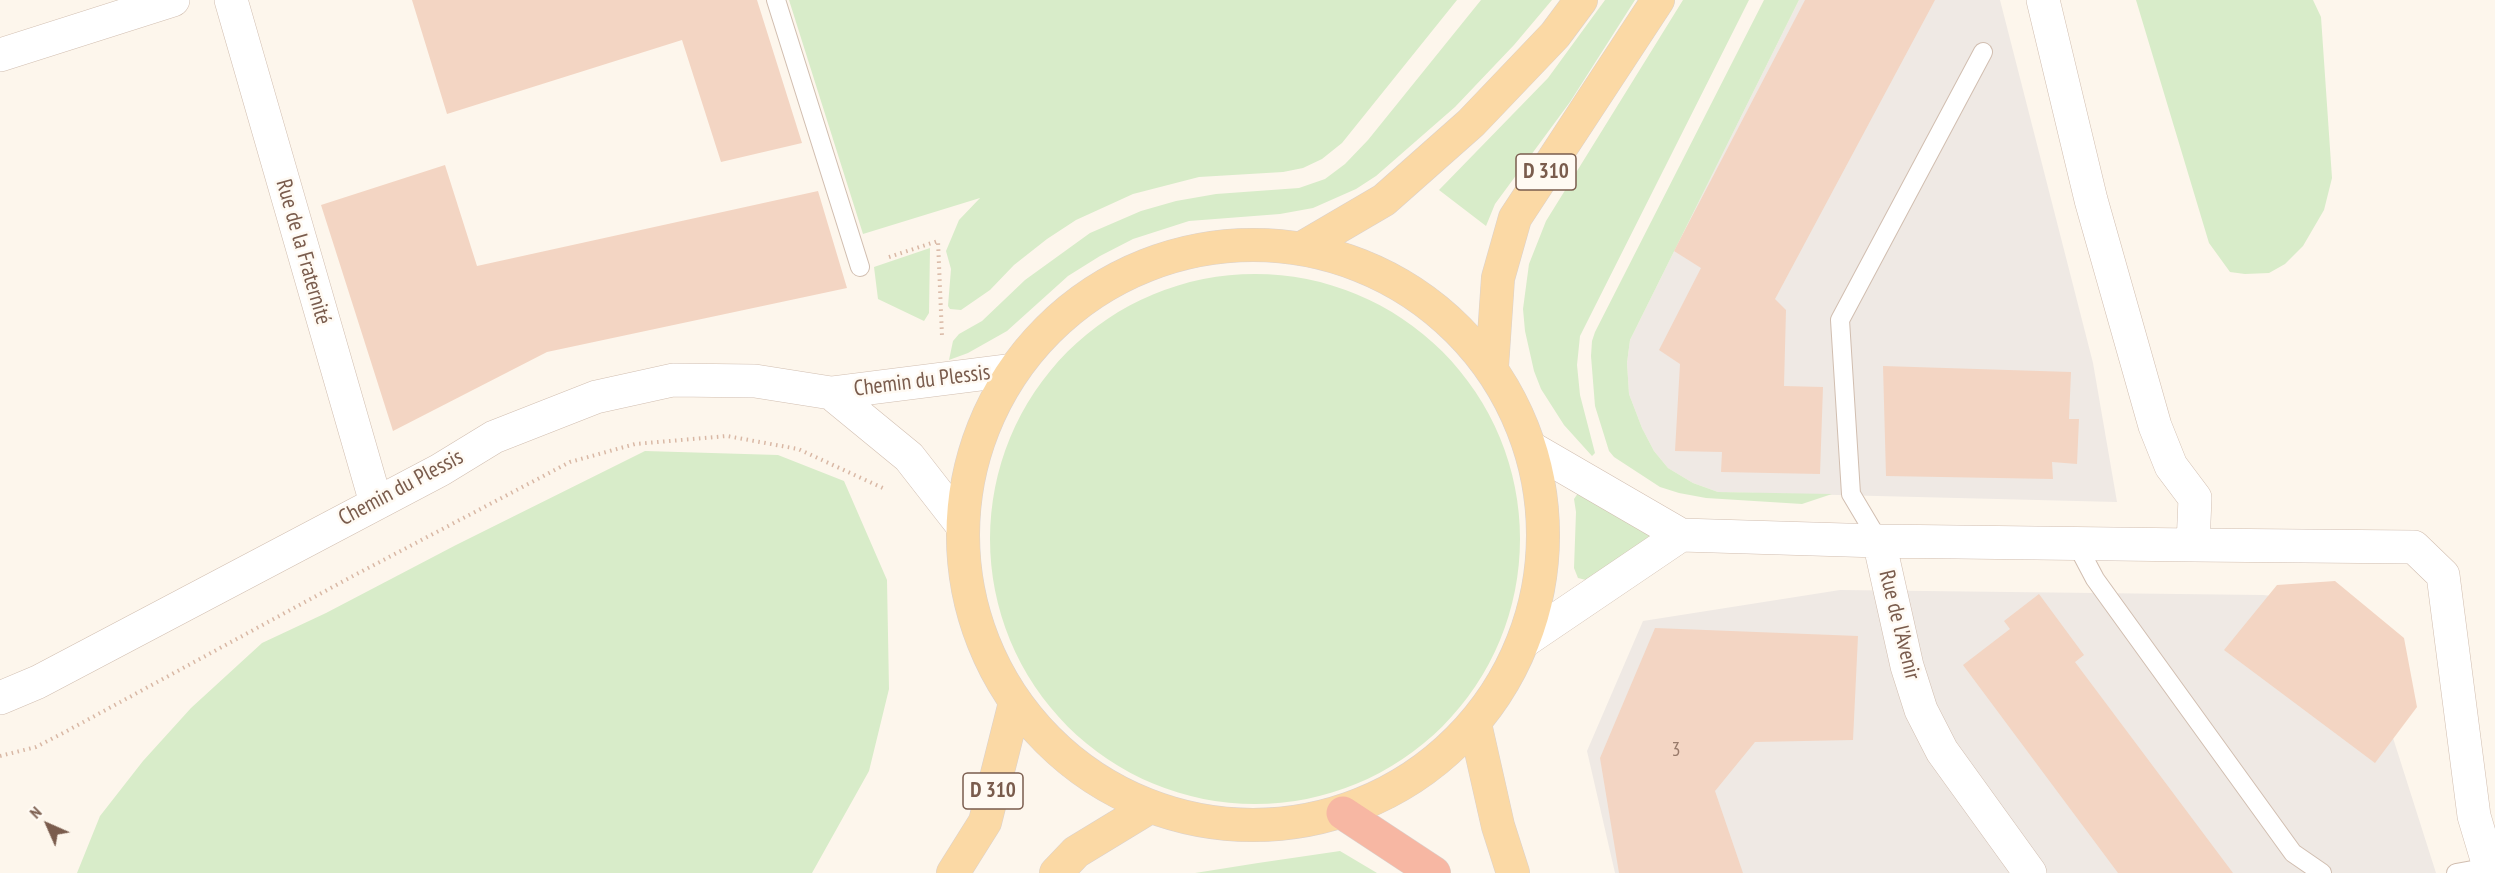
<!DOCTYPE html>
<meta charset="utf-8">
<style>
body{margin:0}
#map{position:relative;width:2495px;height:873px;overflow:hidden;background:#fdf6ec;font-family:"PT Sans Narrow",sans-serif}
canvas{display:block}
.north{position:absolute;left:18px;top:795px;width:60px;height:60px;-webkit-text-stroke:4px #fffaf3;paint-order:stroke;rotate:315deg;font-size:16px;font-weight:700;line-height:24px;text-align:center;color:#7a5c4d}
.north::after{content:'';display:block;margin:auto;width:21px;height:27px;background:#7a5c4d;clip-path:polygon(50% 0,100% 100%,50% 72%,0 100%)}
</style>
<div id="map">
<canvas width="2495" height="873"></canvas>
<div class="north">N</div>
</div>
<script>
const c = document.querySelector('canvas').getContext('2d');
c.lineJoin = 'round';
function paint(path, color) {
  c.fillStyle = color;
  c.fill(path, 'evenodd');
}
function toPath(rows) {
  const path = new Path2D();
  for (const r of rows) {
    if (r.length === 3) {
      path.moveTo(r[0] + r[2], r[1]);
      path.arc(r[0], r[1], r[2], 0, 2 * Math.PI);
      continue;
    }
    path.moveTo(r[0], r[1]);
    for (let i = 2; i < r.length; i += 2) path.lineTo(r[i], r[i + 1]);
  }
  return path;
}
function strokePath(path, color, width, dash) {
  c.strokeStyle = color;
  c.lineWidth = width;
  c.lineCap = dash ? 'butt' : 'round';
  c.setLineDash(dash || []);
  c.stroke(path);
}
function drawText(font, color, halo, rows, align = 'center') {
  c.font = font + ' "PT Sans Narrow",sans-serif';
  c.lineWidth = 5;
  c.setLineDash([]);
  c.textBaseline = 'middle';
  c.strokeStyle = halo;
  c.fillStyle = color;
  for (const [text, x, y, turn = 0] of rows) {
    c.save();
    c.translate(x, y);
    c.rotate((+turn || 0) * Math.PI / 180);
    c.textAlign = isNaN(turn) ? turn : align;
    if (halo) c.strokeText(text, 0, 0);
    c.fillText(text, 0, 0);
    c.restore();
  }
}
paint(toPath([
 [1799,0,2000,0,2093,363,2117,502,1718,492,1693,483,1668,468,1654,451,1642,428,1629,394,1627,363,1630,340],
 [1840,590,2263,595,2322,601,2366,653,2436,873,1615,873,1587,751,1643,621]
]), '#efe9e4');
paint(toPath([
 [789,0,1457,0,1342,143,1322,159,1303,168,1283,172,1199,177,1133,194,1076,220,1047,239,1014,265,990,290,961,310,950,309,948,306,951,269,946,251,959,220,980,198,863,234],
 [1481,0,1552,0,1514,45,1455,107,1376,176,1356,189,1313,208,1280,214,1189,221,1133,239,1100,256,1068,276,1007,331,968,353,949,360,953,341,959,334,982,321,1025,280,1090,233,1141,211,1176,201,1216,194,1299,188,1325,179,1345,164,1368,140],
 [1605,0,1635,0,1570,102,1495,204,1486,226,1439,190,1548,78],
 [1683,0,1749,0,1580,336,1577,365,1580,395,1595,453,1592,456,1564,425,1541,389,1534,371,1525,331,1523,309,1529,264,1546,221],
 [1764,0,1799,0,1630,340,1627,363,1629,394,1642,428,1654,451,1668,468,1693,483,1718,492,1832,494,1802,504,1706,498,1679,493,1660,487,1614,457,1609,451,1595,406,1591,356,1592,341,1595,332],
 [2136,0,2313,0,2321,17,2332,178,2324,210,2303,246,2285,264,2269,273,2245,274,2230,272,2209,243],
 [930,248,929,313,924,321,878,299,874,267],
 [1255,539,265],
 [645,451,778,455,844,481,887,580,889,689,869,771,812,873,77,873,100,816,143,761,191,708,262,643,326,613,456,545],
 [1578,493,1649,534,1649,540,1629,555,1586,580,1578,578,1574,568,1576,512,1574,499],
 [1340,851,1377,873,1195,873,1258,863]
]), '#d8ecc9');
paint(toPath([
 [412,0,757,0,802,143,721,162,682,40,447,114],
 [1805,0,1935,0,1775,299,1786,310,1784,386,1823,387,1820,474,1721,472,1722,452,1675,451,1680,364,1659,350,1701,268,1674,251],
 [445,165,477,266,818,191,847,288,547,352,393,431,321,205],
 [1883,366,2071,372,2069,419,2079,419,2077,464,2052,462,2053,479,1886,476],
 [2335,581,2404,638,2417,707,2375,763,2224,650,2277,585],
 [2039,594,2084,655,2075,662,2233,873,2118,873,1963,665,2010,629,2004,621],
 [1655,628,1858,636,1853,740,1755,742,1715,791,1743,873,1619,873,1600,758]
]), '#f3d5c3');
const lane = toPath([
 [776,0,860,267],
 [1879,541,1851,494,1840,320,1983,52],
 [2076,543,2095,579,2293,853,2322,873],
 [2456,873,2489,867]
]);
const street = toPath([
 [231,0,376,503],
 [2043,0,2091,200,2155,426,2171,466,2195,498,2193,545,2414,547,2443,575,2474,816,2491,873],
 [0,55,173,0],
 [831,393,909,457,962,525],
 [1531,448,1681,535,1879,541,1907,666,1921,710,1942,751,2030,873],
 [1879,541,2193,545],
 [1526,640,1681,535],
 [0,698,38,682,440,470,494,437,596,397,673,380,755,381,831,393,1013,370]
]);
const primary = toPath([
 [1253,535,290],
 [1302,248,1384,200,1471,123,1555,35,1581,0],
 [1492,366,1498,278,1515,218,1658,0],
 [1475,724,1498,826,1513,873],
 [953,873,985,822,1015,703],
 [1056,873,1076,852,1150,807]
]);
const highway = toPath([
 [1343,813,1434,873]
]);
strokePath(lane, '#d1beb0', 20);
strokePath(street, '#d1beb0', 34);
strokePath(primary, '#dad1cd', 34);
strokePath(highway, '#dad1cd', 34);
strokePath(toPath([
 [889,257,938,241,942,336],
 [0,756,36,747,65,732,353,576,570,462,635,444,727,436,798,449,883,488]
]), '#d9b8a5', 4, [1.5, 4.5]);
strokePath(lane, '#fff', 18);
strokePath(street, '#fff', 33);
strokePath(primary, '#fbd9a5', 33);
strokePath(highway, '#f7b7a3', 33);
drawText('20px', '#987a6a', null, [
 ["3",1676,750]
]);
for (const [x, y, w] of [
 [1546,172,60],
 [993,791,60]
]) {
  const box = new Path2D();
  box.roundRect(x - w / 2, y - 18, w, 36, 4.5);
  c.fillStyle = '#fffaf3';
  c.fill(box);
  strokePath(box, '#7a5c4d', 1.5);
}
drawText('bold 21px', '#7a5c4d', null, [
 ["D 310",1546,172],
 ["D 310",993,791]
]);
drawText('22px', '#7a5c4d', '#fffaf3', [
 ["Rue de la Fraternité",303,252,74],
 ["Chemin du Plessis",922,381,-7],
 ["Chemin du Plessis",401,488,-28],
 ["Rue de l'Avenir",1899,625,76]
]);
</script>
